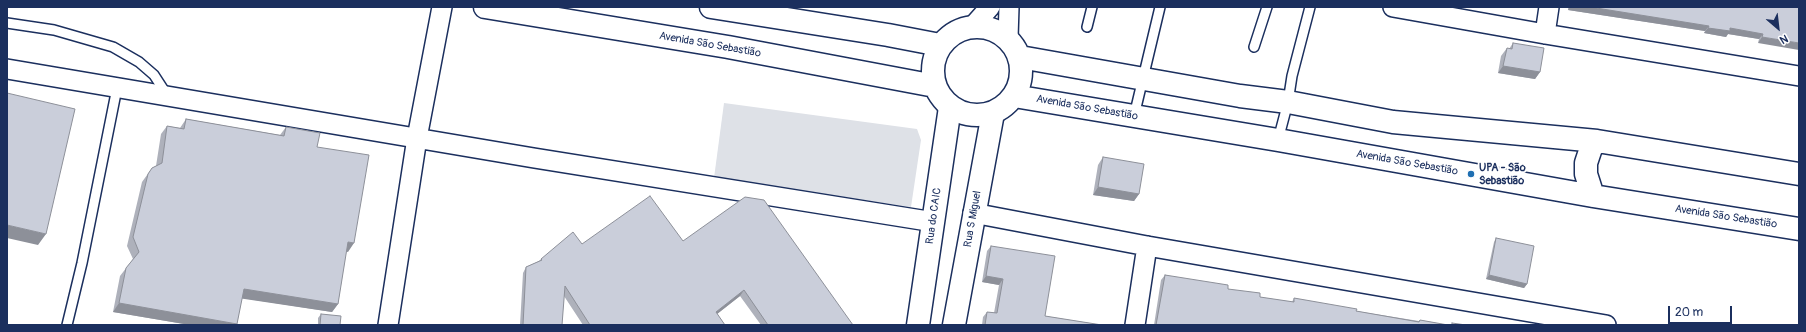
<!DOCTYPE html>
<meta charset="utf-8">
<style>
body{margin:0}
#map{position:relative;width:1806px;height:332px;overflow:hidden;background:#fff;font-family:Pangolin,sans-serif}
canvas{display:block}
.frame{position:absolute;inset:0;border:8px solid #1b2f5e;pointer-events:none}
.north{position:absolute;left:1758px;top:8px;width:40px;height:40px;-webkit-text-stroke:3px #fff;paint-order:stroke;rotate:152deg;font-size:11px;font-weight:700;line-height:16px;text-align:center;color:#1b2f5e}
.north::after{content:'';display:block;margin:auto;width:14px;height:18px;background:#1b2f5e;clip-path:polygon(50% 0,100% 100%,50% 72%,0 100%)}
.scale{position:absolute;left:1668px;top:306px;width:64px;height:18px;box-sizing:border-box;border:2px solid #1b2f5e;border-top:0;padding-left:5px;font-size:12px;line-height:14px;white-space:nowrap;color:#1b2f5e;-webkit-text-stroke:3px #fff;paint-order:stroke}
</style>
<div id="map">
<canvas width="1806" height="332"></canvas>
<div class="frame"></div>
<div class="north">N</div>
<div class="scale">20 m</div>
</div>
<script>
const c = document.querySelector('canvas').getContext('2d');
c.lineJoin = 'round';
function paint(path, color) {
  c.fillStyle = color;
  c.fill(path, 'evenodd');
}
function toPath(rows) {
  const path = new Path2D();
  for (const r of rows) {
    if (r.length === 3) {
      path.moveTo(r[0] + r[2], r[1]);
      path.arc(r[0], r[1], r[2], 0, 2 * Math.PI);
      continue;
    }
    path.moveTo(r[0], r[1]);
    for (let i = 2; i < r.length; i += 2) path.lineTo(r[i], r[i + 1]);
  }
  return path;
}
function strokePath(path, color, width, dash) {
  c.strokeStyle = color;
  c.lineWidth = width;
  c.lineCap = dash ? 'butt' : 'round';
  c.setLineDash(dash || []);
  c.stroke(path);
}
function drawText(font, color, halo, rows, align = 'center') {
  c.font = font + ' Pangolin,sans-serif';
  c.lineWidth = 3.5;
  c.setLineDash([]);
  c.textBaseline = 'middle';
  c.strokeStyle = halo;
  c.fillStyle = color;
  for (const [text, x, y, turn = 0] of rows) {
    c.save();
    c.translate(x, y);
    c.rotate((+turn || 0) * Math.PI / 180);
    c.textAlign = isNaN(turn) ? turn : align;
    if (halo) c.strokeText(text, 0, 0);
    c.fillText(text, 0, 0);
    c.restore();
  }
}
paint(toPath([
 [724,103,917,129,921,140,911,207,714,178]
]), '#dee1e7');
const service = toPath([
 [7,23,54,30,113,47,139,62,154,75,167,95],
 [1087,27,1092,7],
 [1254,47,1267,7],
 [1134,116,1160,7],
 [1278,140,1288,102,1292,76,1310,7],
 [67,325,82,263,117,88]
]);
const minor = toPath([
 [1393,7,1545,34,1799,76],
 [973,26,990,7],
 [1545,34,1549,7],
 [1008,38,1009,7],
 [7,69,534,158,934,222],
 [973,213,1147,246,1606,325],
 [388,325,417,138,442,7],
 [1135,325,1147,246]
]);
const tertiary = toPath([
 [918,325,950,107],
 [954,325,993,113]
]);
const primary = toPath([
 [485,7,728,47,935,86],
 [711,7,888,35,940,45],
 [977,71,44],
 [1020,57,1240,96,1288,102,1393,122,1597,141,1799,174],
 [1014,96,1278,140,1593,196,1799,229],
 [1593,196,1586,174,1586,163,1591,148,1597,141]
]);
strokePath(service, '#1b2f5e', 12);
strokePath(minor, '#1b2f5e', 22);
strokePath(tertiary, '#1b2f5e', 25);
strokePath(primary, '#1b2f5e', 25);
strokePath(service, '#fff', 9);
strokePath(minor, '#fff', 19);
strokePath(tertiary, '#fff', 22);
strokePath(primary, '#fff', 22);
paint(toPath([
 [1568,7,1799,7,1758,43,1759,39,1728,34,1726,37,1704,33,1705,31,1568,10],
 [1513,43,1540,72,1535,79,1498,73,1501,56,1507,48,1509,49],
 [186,119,280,135,286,127,317,147,348,252,346,251,338,304,332,312,242,298,237,324,236,325,190,325,113,312,120,276,133,259,127,246,142,182,152,168,156,166,161,134,167,126,180,128],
 [1103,157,1139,194,1134,201,1093,195,1098,165],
 [1496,238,1527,284,1524,288,1486,279,1494,242],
 [683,241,853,325,761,325,740,296,717,314,725,325,583,325,564,296,562,325,520,325,523,273,526,267,539,261,541,259,582,244],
 [991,246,1045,316,1102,325,982,325,983,317,987,312,994,313,999,285,982,282,987,251],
 [1165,275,1260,297,1292,302,1294,298,1356,311,1419,321,1420,320,1448,325,1154,325,1161,280],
 [321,314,340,325,318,325,318,318]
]), '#aeb1bb');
paint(toPath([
 [1570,7,1590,7,1709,26,1705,31,1568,10],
 [1708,28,1730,28,1763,34,1759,39,1728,34,1726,37,1704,33],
 [1762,37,1799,43,1799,50,1758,43],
 [1503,66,1540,72,1535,79,1498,73],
 [1098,187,1139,194,1134,201,1093,195],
 [7,225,46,234,38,245,7,238],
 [348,242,354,243,348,252,342,250],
 [1489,275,1527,284,1524,288,1486,279],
 [986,276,1003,279,999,285,982,282],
 [244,289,338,304,332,312,238,298],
 [744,290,740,296,712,318,716,312],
 [119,303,237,324,236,325,190,325,113,312]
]), '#8d9099');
const building = toPath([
 [1590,7,1799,7,1799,43,1762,37,1763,34,1730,28,1730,31,1708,28,1709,26,1590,7],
 [1513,43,1544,48,1540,72,1503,66,1507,48,1512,49,1513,43],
 [7,93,75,109,46,234,7,225,7,93],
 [186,119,284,136,286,127,320,133,317,147,369,155,354,243,348,242,338,304,244,289,237,324,119,303,126,268,139,252,133,237,148,174,152,168,162,163,167,126,184,129,186,119],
 [1103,157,1144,164,1139,194,1098,187,1103,157],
 [650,196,683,241,745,197,764,200,853,325,768,325,744,290,716,312,725,325,590,325,565,286,562,325,523,325,526,267,542,260,541,259,573,232,582,244,650,196],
 [1496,238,1534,246,1527,284,1489,275,1496,238],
 [991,246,1055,256,1045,316,1102,325,985,325,987,312,997,313,1003,279,986,276,991,246],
 [1165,275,1228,285,1228,289,1260,293,1260,297,1294,302,1294,298,1357,309,1356,311,1419,322,1420,320,1448,325,1156,325,1165,275],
 [321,314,341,316,340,325,320,325,321,314],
 [1452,323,1466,325,1452,325,1452,323]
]);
paint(building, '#caceda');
strokePath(building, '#8d9099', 1);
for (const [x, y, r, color] of [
 [1471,174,4,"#1f6fb2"]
]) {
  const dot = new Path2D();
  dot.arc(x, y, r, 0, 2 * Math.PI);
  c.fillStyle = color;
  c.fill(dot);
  strokePath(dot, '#fff', 1.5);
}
drawText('11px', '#1b2f5e', '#fff', [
 ["Avenida São Sebastião",710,45,10],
 ["Avenida São Sebastião",1087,108,10],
 ["Avenida São Sebastião",1407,163,10],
 ["Rua do CAIC",934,216,-82],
 ["Avenida São Sebastião",1726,217,9],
 ["Rua S Miguel",973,219,-80]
]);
drawText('bold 11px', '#1b2f5e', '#fff', [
 ["UPA - São",1479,168],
 ["Sebastião",1479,181]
], 'left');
</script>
